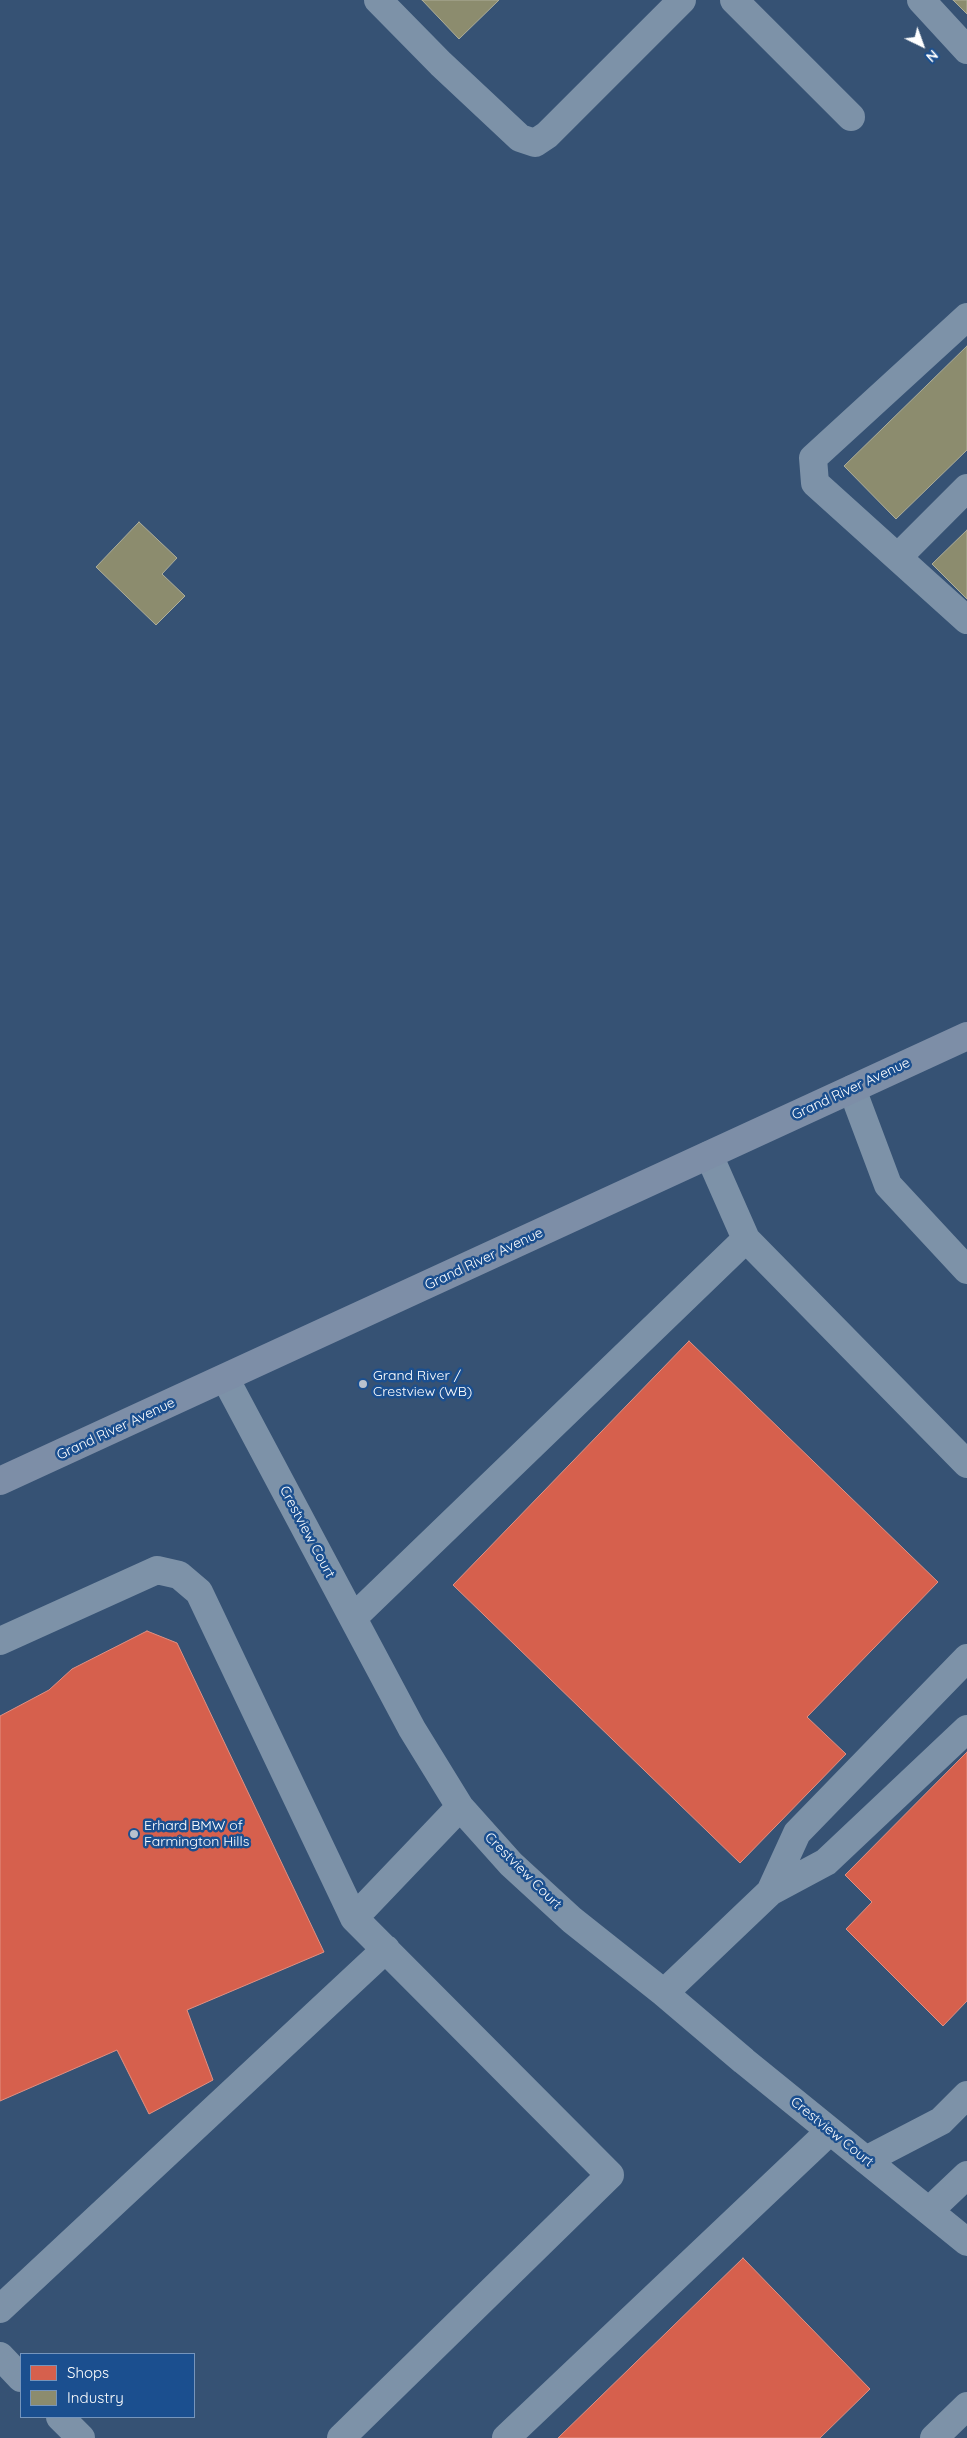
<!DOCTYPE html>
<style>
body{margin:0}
#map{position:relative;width:967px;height:2438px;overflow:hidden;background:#365274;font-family:Quicksand,sans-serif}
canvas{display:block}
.legend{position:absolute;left:20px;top:2353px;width:175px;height:65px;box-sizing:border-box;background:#1b4f8f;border:1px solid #7695bc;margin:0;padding:6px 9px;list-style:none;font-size:15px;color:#fff}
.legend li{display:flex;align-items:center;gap:10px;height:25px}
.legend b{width:25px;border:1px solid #7695bc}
.north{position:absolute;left:897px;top:20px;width:50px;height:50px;-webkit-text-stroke:4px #1b4f8f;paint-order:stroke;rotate:138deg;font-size:14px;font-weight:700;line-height:20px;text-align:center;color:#fff}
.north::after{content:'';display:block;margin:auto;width:18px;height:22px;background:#fff;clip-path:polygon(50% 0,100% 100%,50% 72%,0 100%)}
</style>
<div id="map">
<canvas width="967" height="2438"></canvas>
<ul class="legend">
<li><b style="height:14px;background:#d6604d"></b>Shops</li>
<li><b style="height:14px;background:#8c8c6e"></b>Industry</li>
</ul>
<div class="north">N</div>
</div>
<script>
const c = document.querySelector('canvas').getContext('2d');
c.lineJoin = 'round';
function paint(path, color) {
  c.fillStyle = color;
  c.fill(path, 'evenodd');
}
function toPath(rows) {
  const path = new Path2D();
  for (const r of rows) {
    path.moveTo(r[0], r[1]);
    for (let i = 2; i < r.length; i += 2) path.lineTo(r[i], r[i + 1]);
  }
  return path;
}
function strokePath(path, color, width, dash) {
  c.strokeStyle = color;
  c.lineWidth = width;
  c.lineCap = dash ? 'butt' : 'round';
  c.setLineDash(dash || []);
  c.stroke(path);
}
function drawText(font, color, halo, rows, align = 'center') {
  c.font = font + ' Quicksand,sans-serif';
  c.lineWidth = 5;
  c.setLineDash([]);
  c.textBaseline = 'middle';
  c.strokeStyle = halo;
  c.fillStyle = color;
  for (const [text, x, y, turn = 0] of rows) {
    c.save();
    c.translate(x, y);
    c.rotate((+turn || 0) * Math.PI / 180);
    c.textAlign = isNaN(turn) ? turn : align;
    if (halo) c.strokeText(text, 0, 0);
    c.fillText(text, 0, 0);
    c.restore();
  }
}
const shops = toPath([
 [689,1341,938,1582,807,1717,846,1754,740,1863,453,1585,689,1341],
 [147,1631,177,1643,324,1952,187,2010,213,2080,149,2114,117,2050,0,2101,0,1716,49,1690,72,1669,147,1631],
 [967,1752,967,2001,943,2026,846,1929,872,1902,845,1875,967,1752],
 [743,2258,870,2389,820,2438,558,2438,743,2258]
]);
paint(shops, '#d6604d');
strokePath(shops, '#e29082', 1);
const industry = toPath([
 [422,0,499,0,459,39,422,0],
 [953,0,967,0,967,14,953,0],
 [967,346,967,450,896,519,844,466,967,346],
 [139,522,177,558,162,574,185,596,156,625,96,567,139,522],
 [967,530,967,599,932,564,967,530]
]);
paint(industry, '#8c8c6e');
strokePath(industry, '#aeae9a', 1);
strokePath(toPath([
 [378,0,441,64,520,138,535,143,547,135,682,0],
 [734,0,851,117],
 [921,0,967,50],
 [967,317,813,458,815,483,967,620],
 [898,557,967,488],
 [852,1089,888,1185,967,1270],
 [709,1155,746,1239,967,1464],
 [225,1378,412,1729,460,1807,511,1864,572,1920,664,1993,744,2061,967,2242],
 [353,1618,746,1239],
 [0,1641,157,1570,179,1575,199,1592,354,1918,610,2175,341,2438],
 [770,1892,826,1862,967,1729],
 [354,1918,460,1807],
 [664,1993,770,1892,797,1833,967,1658],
 [866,2160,941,2121,967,2095],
 [929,2211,967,2175],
 [0,2309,386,1949],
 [0,2356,21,2378],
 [60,2417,81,2438],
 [506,2438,830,2131],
 [934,2438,967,2406]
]), '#7d92a8', 28);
strokePath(toPath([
 [0,1481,967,1036]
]), '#7d8ea7', 28);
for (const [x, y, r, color] of [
 [363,1384,5,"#b9c2ce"],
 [134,1834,5,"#b9c2ce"]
]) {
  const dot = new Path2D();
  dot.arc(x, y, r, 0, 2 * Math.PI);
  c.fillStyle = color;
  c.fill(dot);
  strokePath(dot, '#1b4f8f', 2);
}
drawText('14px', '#fff', '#1b4f8f', [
 ["Grand River Avenue",851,1089,-25],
 ["Grand River Avenue",484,1259,-25],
 ["Grand River Avenue",116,1429,-25],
 ["Crestview Court",307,1532,62],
 ["Crestview Court",523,1871,45],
 ["Crestview Court",832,2132,39]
]);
drawText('14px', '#fff', '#1b4f8f', [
 ["Grand River /",373,1376],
 ["Crestview (WB)",373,1392],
 ["Erhard BMW of",144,1826],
 ["Farmington Hills",144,1842]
], 'left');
</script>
